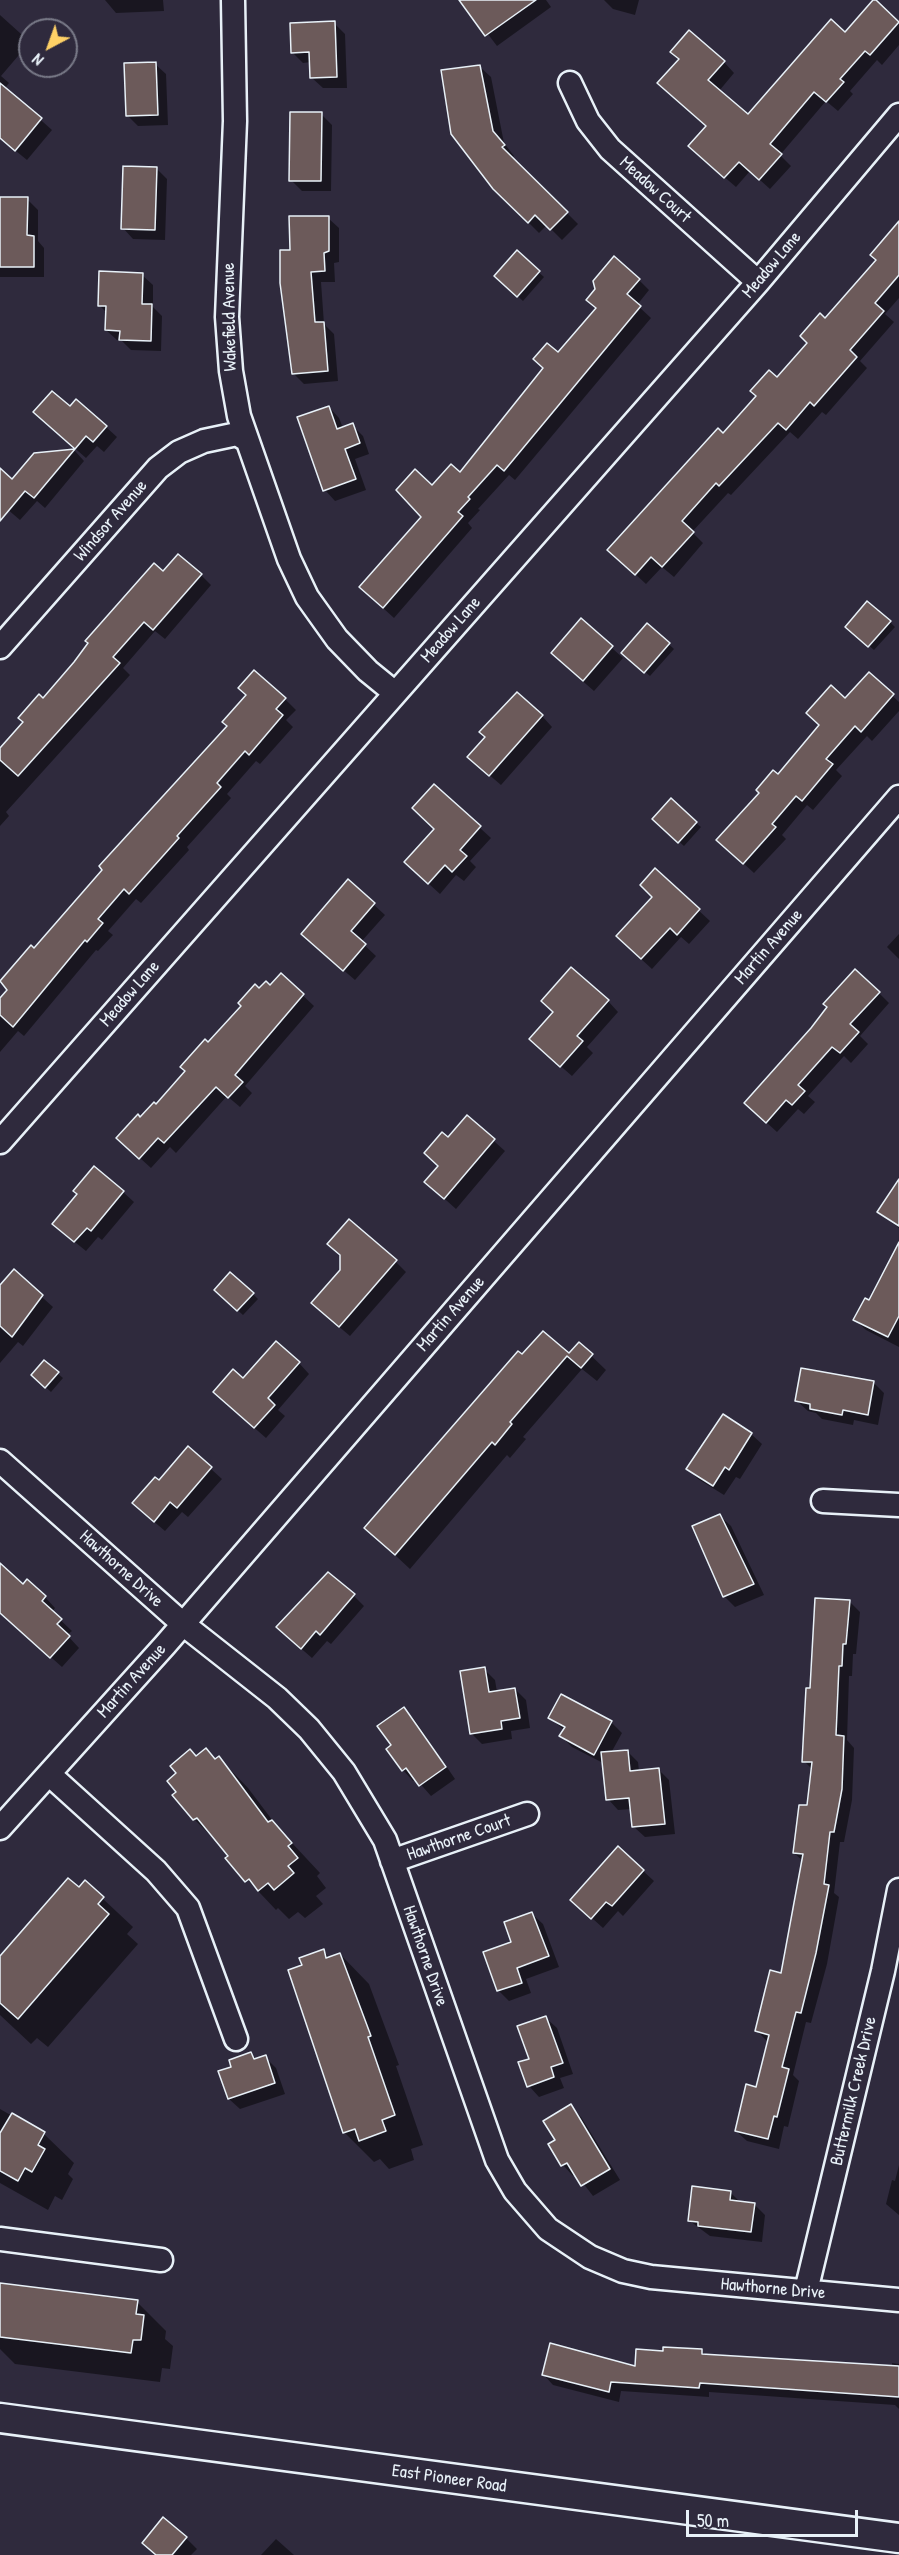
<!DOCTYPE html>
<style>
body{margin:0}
#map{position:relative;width:899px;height:2555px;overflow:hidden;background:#2f2a3d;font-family:"Patrick Hand",sans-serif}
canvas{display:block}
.north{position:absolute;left:18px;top:18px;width:60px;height:60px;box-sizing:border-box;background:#2f2a3d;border:2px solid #797a88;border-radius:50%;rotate:221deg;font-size:16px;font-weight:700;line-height:24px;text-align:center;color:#e8f1f8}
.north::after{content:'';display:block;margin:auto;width:21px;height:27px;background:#ffd166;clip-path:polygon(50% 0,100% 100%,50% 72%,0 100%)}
.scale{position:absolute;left:686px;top:2510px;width:172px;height:27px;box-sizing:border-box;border:3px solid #e8f1f8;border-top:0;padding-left:8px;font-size:18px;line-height:21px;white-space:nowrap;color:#e8f1f8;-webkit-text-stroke:4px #2f2a3d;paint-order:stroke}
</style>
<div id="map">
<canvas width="899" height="2555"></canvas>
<div class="north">N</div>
<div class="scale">50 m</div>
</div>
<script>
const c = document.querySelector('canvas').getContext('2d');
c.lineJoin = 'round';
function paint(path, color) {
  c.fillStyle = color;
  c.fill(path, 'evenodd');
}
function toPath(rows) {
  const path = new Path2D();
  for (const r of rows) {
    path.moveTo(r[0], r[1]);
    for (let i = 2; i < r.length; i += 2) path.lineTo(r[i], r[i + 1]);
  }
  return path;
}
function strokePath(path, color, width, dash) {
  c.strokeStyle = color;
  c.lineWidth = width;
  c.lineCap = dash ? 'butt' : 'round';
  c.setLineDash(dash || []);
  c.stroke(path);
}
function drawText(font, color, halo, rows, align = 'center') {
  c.font = font + ' "Patrick Hand",sans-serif';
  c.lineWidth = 4.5;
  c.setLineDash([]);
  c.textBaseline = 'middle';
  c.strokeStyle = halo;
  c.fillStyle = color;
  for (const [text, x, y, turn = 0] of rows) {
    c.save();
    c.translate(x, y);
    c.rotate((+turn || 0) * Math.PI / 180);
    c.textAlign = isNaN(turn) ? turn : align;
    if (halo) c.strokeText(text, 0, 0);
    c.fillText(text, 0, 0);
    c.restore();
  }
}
paint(toPath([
 [105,0,163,0,164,11,116,13],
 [462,0,546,0,551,7,497,46],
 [604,0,639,0,635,15,613,9],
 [874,0,899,21,899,45,882,65,877,60,850,91,853,94,838,111,826,101,780,155,791,166,770,189,750,171,736,187,701,157,708,126,670,94,724,62,734,73,719,91,748,117,845,34],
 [0,15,30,42,1,76,9,83,5,88,52,130,27,160,0,138],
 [334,23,345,34,347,88,323,88,312,78,311,62,303,63,292,52],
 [155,64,166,74,168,125,138,126,127,115],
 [480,67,491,77,504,143,514,156,512,158,578,224,562,240,547,225,539,233,494,188],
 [321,114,332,125,331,191,302,191,291,180],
 [156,168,167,179,165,240,133,239,123,228],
 [0,199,27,199,38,210,38,241,44,248,44,277,0,277],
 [328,218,339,228,339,262,334,263,335,282,321,282,324,324,334,334,338,381,304,384,293,373,291,251],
 [899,223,899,298,885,314,894,322,860,361,867,368,826,415,822,412,798,439,790,432,731,495,728,493,692,532,703,543,674,577,662,567,646,584,620,560,723,435,777,379,878,260],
 [517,253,544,277,523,301,501,281],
 [142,275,153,285,153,307,162,316,161,351,131,350,122,341,117,340,106,330,107,313,99,305],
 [639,280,649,290,637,305,651,318,515,480,509,475,478,509,480,510,468,523,472,528,394,618,372,598,423,517,432,487,460,474,598,309],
 [329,407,339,418,343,428,352,425,363,436,369,454,355,459,366,490,335,501,325,490],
 [70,408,106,427,117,437,104,452,97,446,86,458,46,423],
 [75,451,84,461,45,508,37,501,20,520,0,503,0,481,12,481,35,455],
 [163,573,201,575,211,585,165,639,155,631,123,668,130,675,6,812,9,816,0,826,0,751,43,700],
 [581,620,623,658,594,691,563,664],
 [890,622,895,627,874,650,852,631],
 [648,625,674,649,650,676,628,658],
 [869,674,899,702,899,711,872,741,867,736,836,770,842,776,813,810,807,805,782,835,786,839,754,873,729,850,761,793],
 [285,699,296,710,286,720,293,727,260,764,256,761,227,794,231,798,187,847,189,850,141,903,136,899,108,931,113,935,98,951,96,950,24,1036,18,1031,0,1052,0,1000,9,990,1,982,31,947,34,950],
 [542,716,552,727,501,785,480,767,486,738],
 [434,786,491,838,470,861,476,867,464,881,456,875,440,894,417,873,436,829],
 [696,823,701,827,684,846,659,824],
 [655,870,710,921,689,944,681,937,652,969,628,947,654,897],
 [348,881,385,915,361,942,376,956,355,980,313,944],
 [899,934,899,959,887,947],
 [281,975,314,1006,245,1086,252,1093,240,1107,227,1096,176,1153,170,1147,151,1168,129,1148,140,1119,156,1106,243,1006,260,990,271,987],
 [879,993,889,1003,860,1036,868,1044,851,1063,844,1056,808,1096,815,1102,804,1114,798,1109,777,1132,756,1113],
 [608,1001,618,1012,587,1047,593,1053,572,1076,541,1049,554,1012],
 [467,1117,505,1151,456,1209,437,1192,440,1166],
 [899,1182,899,1228,879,1212],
 [123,1192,134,1202,102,1240,98,1237,86,1251,65,1234,78,1194],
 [396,1262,406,1272,350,1336,324,1314],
 [899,1267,899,1347,866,1330,855,1320],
 [14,1272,53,1307,23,1346,18,1342,0,1363,0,1287],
 [253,1294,258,1299,243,1315,221,1295],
 [579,1344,606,1370,597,1381,582,1369,523,1437,526,1439,510,1458,507,1455,410,1569,366,1528,522,1356,569,1355],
 [44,1362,63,1378,51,1392,38,1380],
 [299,1363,309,1374,278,1410,285,1416,266,1438,226,1403,244,1380],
 [873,1382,884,1393,878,1425,854,1420,853,1425,822,1419,816,1413,808,1411,797,1401],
 [751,1434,762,1444,740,1479,736,1477,724,1495,698,1479,688,1469],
 [188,1448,222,1479,188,1517,182,1512,165,1531,145,1514],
 [720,1516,731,1526,764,1595,735,1607,724,1596],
 [0,1575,45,1597,55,1608,52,1612,72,1631,67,1635,79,1648,62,1667,0,1612],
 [354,1596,364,1606,331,1644,327,1641,312,1658,289,1638],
 [849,1601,860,1612,856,1654,853,1654,852,1676,849,1676,847,1740,854,1748,852,1800,844,1842,840,1842,834,1893,839,1897,827,1964,811,2023,806,2022,793,2075,799,2081,788,2127,784,2126,779,2149,747,2141,736,2131,757,2089,768,2042,757,2031,782,1975,803,1861,794,1853,808,1807,813,1770,804,1761,811,1690],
 [484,1669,495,1680,497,1692,515,1689,526,1700,530,1728,511,1731,512,1739,482,1744,471,1733],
 [404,1709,414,1719,455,1779,431,1796,416,1779,413,1781,403,1770,393,1746],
 [550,1718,611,1722,622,1733,611,1753,627,1751,638,1762,639,1771,658,1769,669,1780,675,1834,645,1837,634,1827,632,1809,618,1810,608,1799,603,1763,572,1747,561,1736,564,1730],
 [206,1750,216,1760,219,1758,248,1788,279,1829,320,1873,317,1876,326,1888,316,1896,323,1904,305,1918,298,1912,289,1919,278,1908,276,1910,227,1858,231,1856,194,1819,197,1758],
 [618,1848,654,1881,623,1916,618,1911,603,1928,583,1910],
 [85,1882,133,1927,127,1934,138,1944,48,2047,37,2038,31,2044,0,2015,0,1958],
 [532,1914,543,1924,559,1967,526,1979,531,1993,509,2001,499,1991,485,1953,513,1942],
 [323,1951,330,1958,340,1954,369,1984,399,2065,396,2066,423,2145,411,2149,414,2160,389,2169,380,2159,374,2162,344,2132,304,1966],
 [546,2018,557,2028,573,2074,560,2078,564,2088,539,2097,529,2086,531,2060],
 [251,2054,257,2060,265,2057,276,2068,285,2094,240,2109,229,2099,233,2068],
 [570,2106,581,2117,620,2180,593,2196,576,2174,573,2176,563,2165,550,2145,557,2141],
 [0,2109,44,2134,74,2163,68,2174,73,2179,62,2200,55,2196,48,2210,0,2183],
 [899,2165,899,2215,886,2204,892,2180,895,2181],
 [730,2192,741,2203,754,2204,765,2215,762,2242,710,2236,690,2221],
 [0,2285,137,2302,166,2331,165,2339,173,2346,170,2369,162,2368,160,2382,15,2364,0,2349],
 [701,2351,706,2356,892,2367,892,2363,899,2364,899,2409,895,2405,709,2392,709,2397,621,2391,619,2402,553,2385,543,2374,636,2367,664,2352],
 [186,2538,197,2549,191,2555,156,2555],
 [276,2539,294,2555,261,2555]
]), '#0007');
const building = toPath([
 [459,0,536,0,485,36,459,0],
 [873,0,876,0,899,22,870,55,865,51,840,79,844,82,826,102,814,92,770,144,782,154,759,180,739,162,724,178,688,146,706,126,657,83,679,59,670,52,689,30,725,61,708,80,748,114,831,19,845,32,873,0],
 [335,21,337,77,310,78,309,52,291,53,290,23,335,21],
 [156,62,158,115,126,116,124,63,156,62],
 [480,65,493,131,505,145,502,147,568,212,550,230,535,215,528,223,493,189,451,134,441,70,480,65],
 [0,83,42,118,15,151,0,138,0,83],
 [290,112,322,112,321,181,289,181,290,112],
 [123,166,157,167,155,230,121,229,123,166],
 [0,197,28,197,27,235,34,236,34,267,0,267,0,197],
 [289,216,329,216,329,251,324,253,325,271,311,272,315,322,324,322,328,371,292,374,280,283,280,250,290,250,289,216],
 [899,221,899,275,875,303,884,311,850,350,857,357,814,406,810,402,786,430,778,423,719,486,716,483,682,521,694,532,662,567,651,557,635,575,607,550,718,428,723,433,756,396,750,391,769,370,777,377,807,343,800,336,820,313,825,318,876,260,870,255,899,221],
 [517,250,540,271,517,297,494,276,517,250],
 [614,256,640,279,627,294,641,306,504,471,497,465,468,497,470,499,458,512,463,516,383,608,359,587,421,517,396,490,415,469,432,485,451,464,460,472,543,368,533,359,547,343,558,352,596,308,586,300,595,289,593,281,614,256],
 [99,271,143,273,142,304,152,304,151,341,119,340,120,331,105,330,106,306,98,306,99,271],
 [52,391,70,406,76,399,107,426,93,442,86,436,75,449,33,412,52,391],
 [329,406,337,429,353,423,360,443,345,449,356,479,323,491,297,417,329,406],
 [75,449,34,498,25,491,0,521,0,468,12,479,34,453,75,449],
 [178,554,202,574,153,630,144,622,113,657,120,663,18,776,0,760,0,748,23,722,18,718,39,694,43,698,74,662,88,643,85,641,154,563,163,571,178,554],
 [867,601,891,621,868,647,845,627,867,601],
 [581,618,613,646,583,681,551,653,581,618],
 [647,623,670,643,644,673,621,653,647,623],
 [254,670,286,698,276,709,283,715,249,755,245,751,217,783,221,787,177,836,179,838,129,894,124,889,98,919,103,923,87,942,85,940,13,1027,0,1015,0,998,7,990,0,981,31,945,34,948,102,870,99,866,227,726,222,722,246,695,238,688,254,670],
 [869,672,894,694,861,732,855,726,826,759,833,764,802,801,796,796,772,824,776,827,743,864,716,840,759,793,756,790,773,770,778,774,819,725,806,713,831,685,845,698,869,672],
 [517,692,543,715,489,776,467,757,485,737,479,732,517,692],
 [434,784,481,826,460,850,467,856,452,872,445,865,428,884,404,862,434,829,412,808,434,784],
 [671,798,697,822,678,843,652,819,671,798],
 [655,868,700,909,677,935,670,928,641,959,616,936,652,897,640,885,655,868],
 [348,879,375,903,351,931,366,944,343,971,301,934,348,879],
 [571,967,609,1000,577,1036,583,1041,560,1067,529,1039,553,1012,541,1001,571,967],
 [855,969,880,992,850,1024,859,1032,840,1053,832,1047,798,1085,805,1091,792,1105,786,1100,766,1123,744,1103,811,1028,827,1007,823,1004,855,969],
 [281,973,304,994,235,1075,243,1082,228,1098,216,1087,164,1143,158,1138,139,1159,116,1138,138,1114,140,1117,154,1102,156,1104,185,1071,180,1067,205,1039,208,1042,241,1006,238,1003,255,984,259,988,266,981,270,985,281,973],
 [467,1115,495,1139,444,1199,424,1182,438,1166,424,1153,442,1132,448,1137,467,1115],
 [94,1166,124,1191,91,1231,87,1228,74,1242,52,1224,77,1194,73,1191,94,1166],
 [899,1179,899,1226,877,1212,899,1179],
 [349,1219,397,1260,339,1327,311,1303,340,1270,340,1255,327,1244,349,1219],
 [899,1242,899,1316,888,1337,853,1320,865,1298,869,1300,899,1242],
 [14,1269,43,1295,12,1337,0,1326,0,1285,14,1269],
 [230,1272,254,1293,237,1311,214,1290,230,1272],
 [543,1331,569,1353,579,1342,593,1354,581,1368,567,1356,510,1422,512,1424,495,1445,492,1442,395,1555,364,1528,518,1351,522,1354,543,1331],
 [276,1341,300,1362,268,1398,275,1405,254,1428,213,1392,233,1369,243,1378,276,1341],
 [44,1360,59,1372,45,1388,31,1375,44,1360],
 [801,1368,874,1381,868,1415,843,1410,842,1415,810,1409,810,1404,795,1401,801,1368],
 [723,1414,752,1433,729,1470,725,1467,713,1486,686,1469,723,1414],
 [188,1446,212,1467,177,1508,170,1502,154,1522,132,1503,155,1477,159,1480,188,1446],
 [720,1514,754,1584,723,1597,692,1526,720,1514],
 [0,1563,23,1584,27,1579,46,1596,42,1601,62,1619,57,1624,70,1636,50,1658,0,1613,0,1563],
 [328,1572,355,1594,320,1635,316,1631,301,1649,276,1627,328,1572],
 [815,1598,850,1600,846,1644,843,1644,842,1666,839,1666,836,1735,844,1736,842,1789,834,1832,830,1832,824,1884,829,1885,816,1953,801,2013,796,2012,782,2067,789,2069,777,2117,774,2116,768,2139,735,2131,746,2084,756,2087,769,2035,755,2031,770,1970,781,1973,803,1854,793,1853,799,1805,807,1805,812,1762,802,1762,806,1688,810,1688,815,1598],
 [485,1667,489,1692,515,1688,520,1718,501,1721,502,1729,470,1734,460,1671,485,1667],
 [561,1694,612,1721,594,1755,559,1736,565,1727,548,1718,561,1694],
 [404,1707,446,1767,419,1786,406,1768,402,1771,386,1749,391,1745,377,1726,404,1707],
 [206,1748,215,1759,219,1756,268,1822,272,1820,292,1843,288,1846,298,1858,288,1866,294,1873,274,1890,268,1883,258,1891,249,1879,245,1882,225,1858,228,1856,197,1818,193,1820,172,1795,176,1792,167,1781,176,1773,170,1766,190,1749,196,1756,206,1748],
 [628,1750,630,1771,659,1768,665,1824,632,1827,629,1798,606,1800,601,1752,628,1750],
 [618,1846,644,1870,612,1906,606,1902,591,1919,570,1900,618,1846],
 [68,1878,79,1887,85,1880,104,1897,98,1904,109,1914,18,2019,0,2003,0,1956,68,1878],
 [532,1912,549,1956,517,1968,522,1983,497,1991,483,1952,511,1942,504,1922,532,1912],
 [324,1949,326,1958,340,1953,371,2036,368,2037,395,2115,382,2120,386,2131,359,2141,355,2129,343,2133,288,1970,302,1965,299,1958,324,1949],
 [546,2016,563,2063,551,2067,554,2077,527,2087,518,2062,529,2059,517,2026,546,2016],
 [251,2052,254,2059,266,2055,275,2083,228,2099,218,2071,231,2067,229,2060,251,2052],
 [571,2104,610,2169,581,2186,567,2163,561,2166,548,2144,555,2140,543,2121,571,2104],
 [12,2113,45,2132,38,2145,45,2149,32,2172,25,2168,18,2181,0,2171,0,2133,12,2113],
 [692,2186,731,2191,730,2200,755,2203,751,2232,698,2226,698,2222,688,2221,692,2186],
 [0,2283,138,2300,136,2314,144,2315,141,2340,133,2340,131,2353,0,2337,0,2283],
 [550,2343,635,2366,636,2349,663,2351,663,2347,702,2349,702,2354,899,2366,899,2397,700,2383,699,2388,611,2382,609,2392,542,2375,550,2343],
 [163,2517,187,2537,172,2555,156,2555,142,2543,163,2517]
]);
paint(building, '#6c5a5a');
strokePath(building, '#e8f1f8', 1.5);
const minor = toPath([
 [233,0,235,121,227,317,231,371,239,416,289,559,307,597,337,639,368,671,395,693],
 [570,83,588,121,610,149,758,282],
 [0,647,158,468,179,452,204,441,237,434,245,439],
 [0,1142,758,282,899,115],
 [0,1461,183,1624,277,1698,309,1729,344,1772,385,1840,497,2160,515,2191,548,2229,590,2257,623,2271,651,2277,899,2300],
 [823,1501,899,1505],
 [49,1774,156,1871,188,1908,236,2039],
 [0,1828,165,1645,899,797],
 [392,1861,527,1814],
 [0,2239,161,2260],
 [806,2291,883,1971,899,1890]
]);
const major = toPath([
 [0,2418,899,2538]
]);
strokePath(minor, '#e8f1f8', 27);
strokePath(major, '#e8f1f8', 33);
strokePath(minor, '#2f2a3d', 22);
strokePath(major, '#2f2a3d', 28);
drawText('18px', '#e8f1f8', '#2f2a3d', [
 ["Meadow Court",655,190,42],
 ["Meadow Lane",772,265,-50],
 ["Wakefield Avenue",230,317,-91],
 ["Windsor Avenue",111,521,-49],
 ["Meadow Lane",451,630,-49],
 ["Martin Avenue",769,947,-49],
 ["Meadow Lane",130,994,-49],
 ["Martin Avenue",451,1314,-49],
 ["Hawthorne Drive",121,1569,42],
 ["Martin Avenue",132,1681,-48],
 ["Hawthorne Court",459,1838,-19],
 ["Hawthorne Drive",425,1956,71],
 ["Buttermilk Creek Drive",854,2091,-77],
 ["Hawthorne Drive",773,2289,5],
 ["East Pioneer Road",449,2479,8]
]);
</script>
